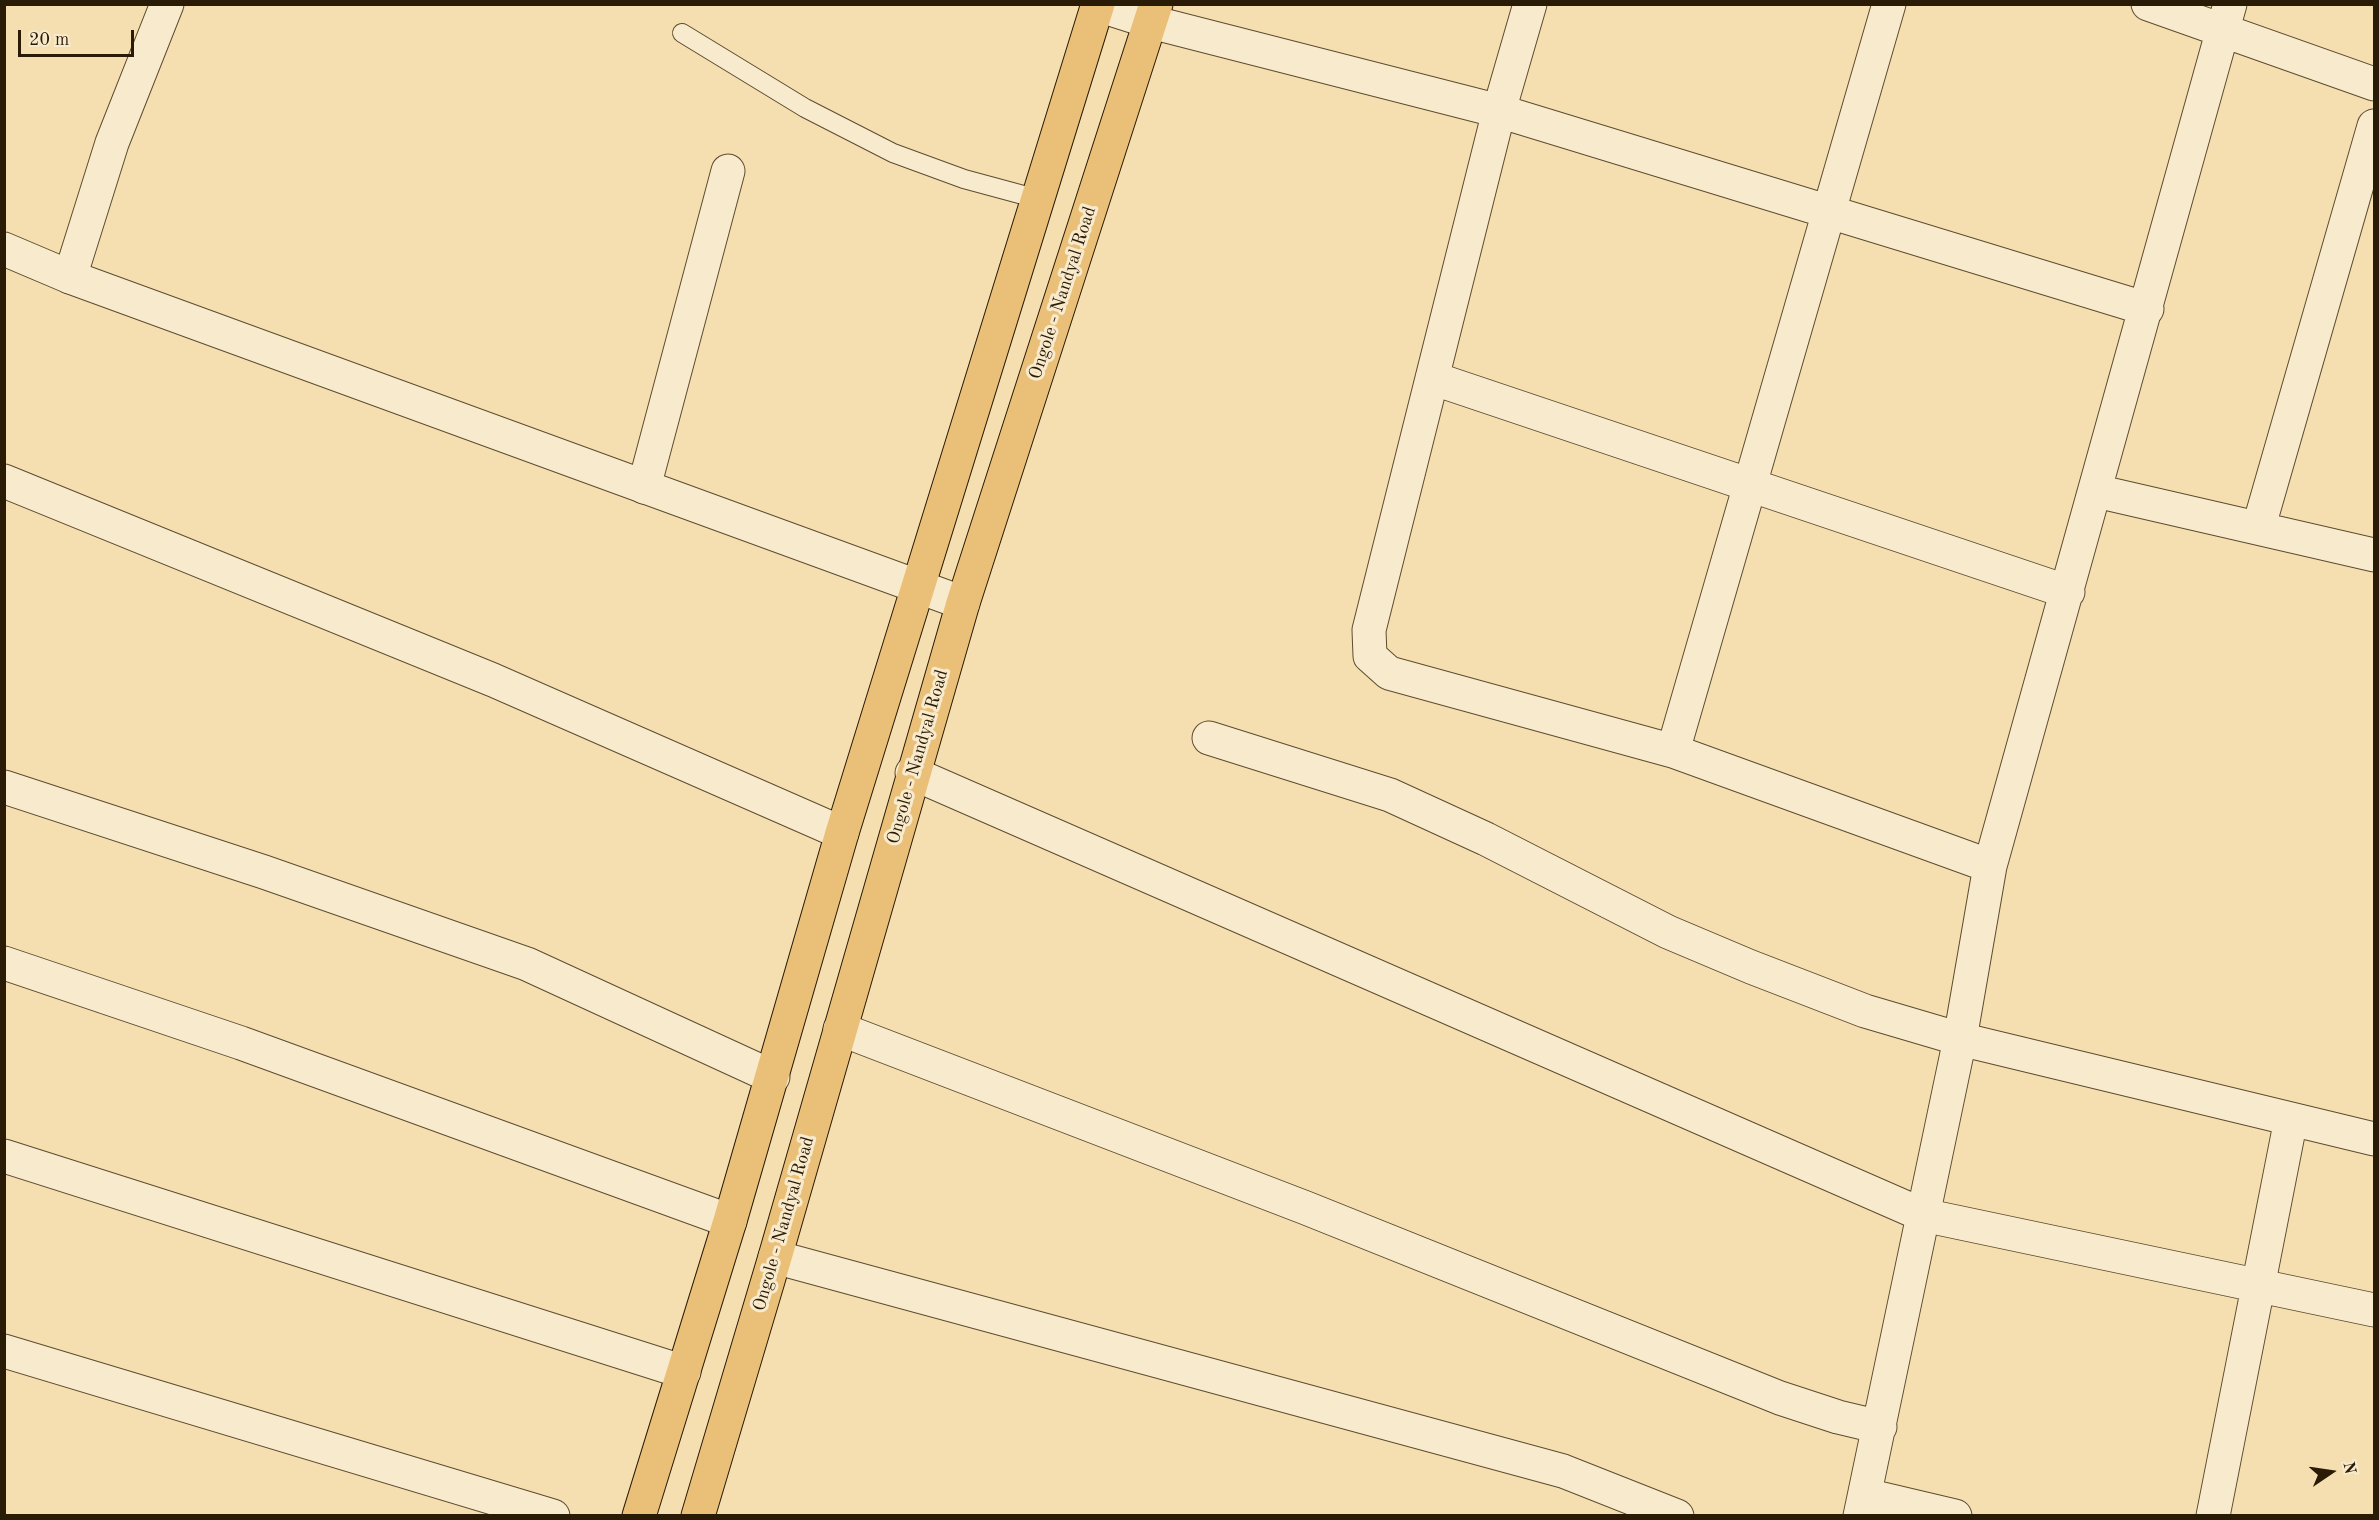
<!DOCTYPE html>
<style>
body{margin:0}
#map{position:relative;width:2379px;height:1520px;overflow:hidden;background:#f5dfb0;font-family:"Old Standard TT",serif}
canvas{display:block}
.frame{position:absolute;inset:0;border:6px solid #2a1b06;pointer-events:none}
.north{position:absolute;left:2301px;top:1442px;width:60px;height:60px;-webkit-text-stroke:4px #f8eacc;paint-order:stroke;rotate:77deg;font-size:16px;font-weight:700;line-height:24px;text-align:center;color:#2a1b06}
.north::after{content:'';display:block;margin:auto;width:21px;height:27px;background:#2a1b06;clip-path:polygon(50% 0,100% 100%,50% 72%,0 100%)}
.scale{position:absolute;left:18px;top:30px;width:116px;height:27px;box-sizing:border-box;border:3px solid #2a1b06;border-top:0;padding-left:8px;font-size:18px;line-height:21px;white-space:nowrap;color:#2a1b06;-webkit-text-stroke:4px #f8eacc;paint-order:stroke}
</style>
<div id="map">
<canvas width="2379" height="1520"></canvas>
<div class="frame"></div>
<div class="north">N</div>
<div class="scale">20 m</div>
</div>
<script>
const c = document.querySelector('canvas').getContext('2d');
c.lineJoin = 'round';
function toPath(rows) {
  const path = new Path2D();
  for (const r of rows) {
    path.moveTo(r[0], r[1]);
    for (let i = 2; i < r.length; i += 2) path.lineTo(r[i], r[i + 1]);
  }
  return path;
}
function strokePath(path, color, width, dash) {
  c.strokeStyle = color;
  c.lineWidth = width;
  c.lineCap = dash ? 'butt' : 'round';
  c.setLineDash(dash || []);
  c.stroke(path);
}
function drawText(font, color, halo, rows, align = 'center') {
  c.font = font + ' "Old Standard TT",serif';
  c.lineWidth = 6;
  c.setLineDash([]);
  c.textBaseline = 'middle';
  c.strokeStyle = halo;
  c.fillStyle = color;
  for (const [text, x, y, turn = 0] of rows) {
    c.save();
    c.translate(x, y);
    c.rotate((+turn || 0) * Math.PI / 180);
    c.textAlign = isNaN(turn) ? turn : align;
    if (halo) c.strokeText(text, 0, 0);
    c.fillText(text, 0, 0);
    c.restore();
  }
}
const service = toPath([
 [682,33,805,108,893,153,964,179,1038,199]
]);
const minor = toPath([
 [1530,4,1499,111,1369,630,1370,656,1389,673,1673,751,1990,866],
 [2148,4,2374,84],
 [1098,5,1151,22,1499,111,2147,309],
 [70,277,112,143,167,4],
 [1432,378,2068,592],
 [4,481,493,680,842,833],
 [644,487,728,171],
 [2096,491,2374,555],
 [2259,526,2374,126],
 [1209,738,1390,795,1486,839,1668,932,1751,967,1865,1011,1960,1039,2374,1139],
 [1673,751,1889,4],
 [912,773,1923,1215,2374,1310],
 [4,787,264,872,527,964,773,1077],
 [4,963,241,1043,730,1221],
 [840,1029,1306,1208,1780,1398,1838,1417,1880,1427],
 [4,1156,684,1372],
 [775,1257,1563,1471,1677,1516],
 [4,1351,553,1516],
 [1866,1495,1955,1516],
 [1860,1516,1960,1039,1990,866,2230,4],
 [2213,1516,2291,1119]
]);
const tertiary = toPath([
 [4,249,70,277,963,603]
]);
const primary = toPath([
 [639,1516,730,1221,842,833,1098,4],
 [698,1516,775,1257,963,603,1156,4]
]);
strokePath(service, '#5d4c30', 20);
strokePath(minor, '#5d4c30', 35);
strokePath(tertiary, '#5d4c30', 35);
strokePath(primary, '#2a1b06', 35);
strokePath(service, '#f8eacc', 18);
strokePath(minor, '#f8eacc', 33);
strokePath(tertiary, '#f8eacc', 33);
strokePath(primary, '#eac078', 33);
drawText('18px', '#2a1b06', '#f8eacc', [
 ["Ongole - Nandyal Road",1063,293,-72],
 ["Ongole - Nandyal Road",918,757,-74],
 ["Ongole - Nandyal Road",784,1224,-74]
]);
</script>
